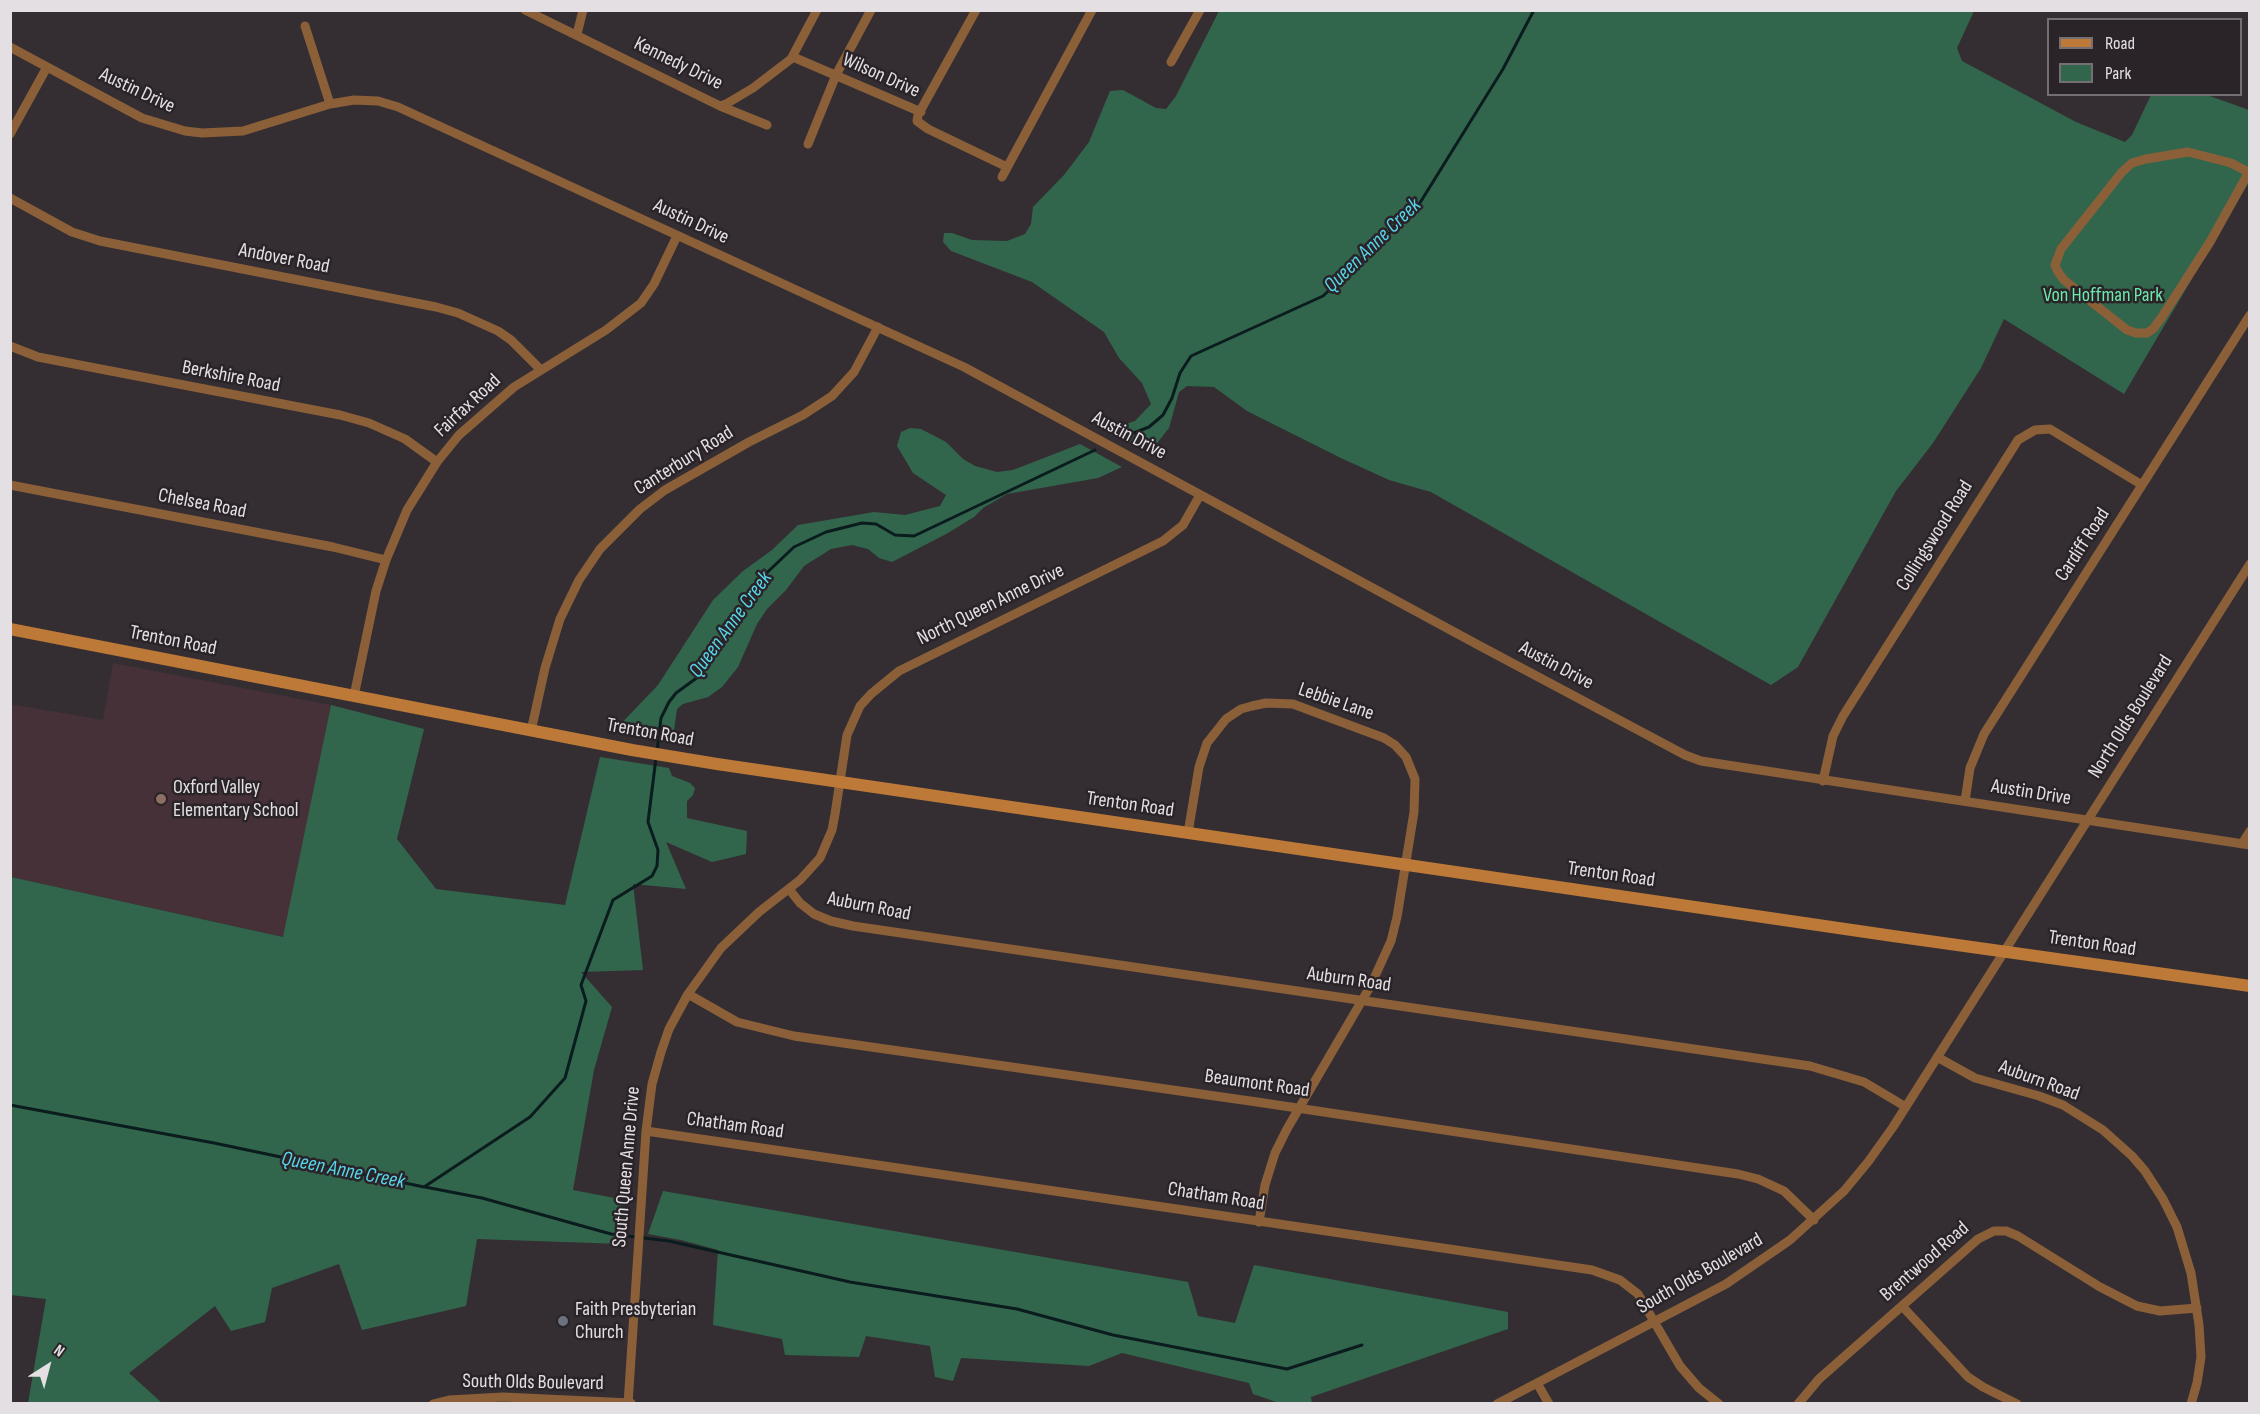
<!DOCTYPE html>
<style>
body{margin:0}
#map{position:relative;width:2260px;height:1414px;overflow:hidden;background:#342e33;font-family:"Sofia Sans Condensed",sans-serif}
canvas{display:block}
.frame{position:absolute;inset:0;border:12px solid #e3dfe3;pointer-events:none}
.legend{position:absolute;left:2047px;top:18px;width:195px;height:78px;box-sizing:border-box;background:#2a2429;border:2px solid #746f73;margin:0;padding:8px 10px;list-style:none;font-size:18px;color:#e3dfe3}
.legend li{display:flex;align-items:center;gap:12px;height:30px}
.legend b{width:30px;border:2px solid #746f73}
.north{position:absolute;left:18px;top:1336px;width:60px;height:60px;-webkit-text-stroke:4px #2a2429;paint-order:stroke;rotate:36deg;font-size:16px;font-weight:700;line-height:24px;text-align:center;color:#e3dfe3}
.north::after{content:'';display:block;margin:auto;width:21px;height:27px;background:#e3dfe3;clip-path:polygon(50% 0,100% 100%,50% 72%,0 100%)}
</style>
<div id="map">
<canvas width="2260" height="1414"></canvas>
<div class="frame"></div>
<ul class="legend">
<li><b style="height:8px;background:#bd7937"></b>Road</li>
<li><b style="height:16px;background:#32664c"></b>Park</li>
</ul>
<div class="north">N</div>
</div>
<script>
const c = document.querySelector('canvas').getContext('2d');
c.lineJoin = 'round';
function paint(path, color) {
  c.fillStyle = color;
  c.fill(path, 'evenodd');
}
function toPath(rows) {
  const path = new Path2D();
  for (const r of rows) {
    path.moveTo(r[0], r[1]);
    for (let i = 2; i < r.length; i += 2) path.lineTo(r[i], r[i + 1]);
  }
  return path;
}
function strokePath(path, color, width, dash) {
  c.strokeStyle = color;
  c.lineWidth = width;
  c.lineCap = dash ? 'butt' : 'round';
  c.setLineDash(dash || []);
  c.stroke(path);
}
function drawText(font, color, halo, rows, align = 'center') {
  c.font = font + ' "Sofia Sans Condensed",sans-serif';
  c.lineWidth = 5;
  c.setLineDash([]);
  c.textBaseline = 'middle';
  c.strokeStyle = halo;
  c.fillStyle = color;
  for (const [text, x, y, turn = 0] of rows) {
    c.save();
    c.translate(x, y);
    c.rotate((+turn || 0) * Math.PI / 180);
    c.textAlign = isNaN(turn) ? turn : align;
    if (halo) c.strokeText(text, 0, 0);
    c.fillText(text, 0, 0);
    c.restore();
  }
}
paint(toPath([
 [113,663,331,705,284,937,11,877,10,704,103,720]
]), '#453137');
paint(toPath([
 [1219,11,1974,11,1957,48,1962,61,2076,122,2125,142,2132,135,2151,95,2207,95,2249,110,2249,182,2124,394,2004,319,1981,368,1933,443,1896,491,1798,667,1771,685,1431,492,1389,480,1341,458,1247,411,1214,387,1187,386,1179,392,1169,428,1154,447,1147,452,1109,430,1135,421,1151,404,1142,383,1119,358,1104,332,1032,282,951,251,943,242,944,233,952,233,972,240,1007,241,1025,234,1031,224,1033,207,1064,175,1089,142,1110,91,1123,90,1156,108,1166,109,1176,96],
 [910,428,921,429,946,442,963,459,975,466,997,472,1013,470,1080,444,1122,467,1098,478,1007,494,983,508,974,517,948,533,892,562,879,558,868,549,852,545,831,549,804,566,786,590,767,609,757,624,738,667,722,687,708,697,683,704,677,709,672,744,614,731,658,685,713,600,743,571,772,550,798,525,874,512,905,515,940,506,946,495,913,473,897,446,901,432],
 [331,705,424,729,397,839,436,889,565,905,600,757,669,768,672,776,690,783,695,788,693,795,687,801,687,818,747,831,746,854,712,862,666,842,686,889,633,884,643,970,581,972,612,1007,594,1070,573,1190,625,1200,622,1244,477,1239,466,1306,362,1330,339,1264,272,1288,265,1322,231,1331,215,1306,129,1373,162,1403,28,1403,46,1299,11,1295,11,877,283,937],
 [663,1191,1188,1282,1198,1316,1235,1323,1254,1265,1508,1312,1508,1329,1311,1397,1312,1404,1279,1403,1253,1394,1249,1383,1122,1353,1089,1366,961,1358,953,1381,935,1377,930,1346,866,1336,859,1357,785,1355,782,1339,713,1325,718,1250,681,1240,648,1234]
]), '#32664c');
strokePath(toPath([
 [1126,436,1149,427,1163,415,1172,398,1180,373,1191,356,1323,296,1418,206,1503,69,1534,10],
 [657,751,661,718,669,702,676,693,698,677,714,656,742,612,757,582,794,547,826,532,862,523,876,524,895,535,914,536,1095,450],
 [10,1105,214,1143,424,1187,530,1117,565,1078,586,1001,581,985,613,900,652,876,657,866,658,850,648,822,656,758],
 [425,1187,482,1198,611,1234,669,1241,850,1282,1017,1309,1113,1335,1287,1369,1362,1345]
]), '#0b1c1e', 3);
strokePath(toPath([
 [525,10,720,106,726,104,753,88,791,59,817,10],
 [976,10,918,115,917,121,928,129,1007,167],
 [305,26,330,104],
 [577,34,583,10],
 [10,47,142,118,185,131,202,133,243,131,330,104,354,100,378,101,398,107,964,367,1482,647,1685,755,1701,761,2250,845],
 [793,57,921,112],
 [1171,62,1200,10],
 [720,106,767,125],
 [10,134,47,67],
 [808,144,836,75,871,10],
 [2248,172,2231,163,2188,152,2146,159,2132,163,2122,172,2061,249,2055,265,2058,272,2064,280,2127,330,2136,333,2147,333,2153,329,2162,317,2210,242,2250,170],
 [1002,177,1092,10],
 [10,198,72,232,100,241,436,307,458,313,498,331,511,340,540,369],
 [10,346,38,357,340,415,369,423,405,439,437,462],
 [10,485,333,547,386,560],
 [354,696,376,591,386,560,407,510,437,462,459,435,514,387,606,330,641,303,654,284,677,236],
 [531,731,545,668,560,619,579,580,600,549,640,509,665,490,749,442,803,415,832,396,854,372,878,327],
 [1823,781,1833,736,1843,716,2018,440,2035,430,2050,429,2142,485],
 [1965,801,1970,768,1984,734,2250,315],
 [1188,833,1199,767,1207,743,1226,719,1241,709,1252,706,1266,703,1293,704,1384,738,1395,745,1406,757,1415,779,1414,812,1397,917,1391,941,1371,985,1287,1129,1275,1153,1265,1185,1259,1222],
 [2242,844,2250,831],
 [789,889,800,903,814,914,831,921,853,926,1810,1066,1864,1082,1906,1107],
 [688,994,737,1022,794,1036,1257,1102,1738,1174,1758,1179,1784,1191,1814,1220],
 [1937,1057,1975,1078,2039,1096,2063,1105,2103,1130,2132,1156,2145,1171,2163,1199,2177,1227,2191,1273,2199,1325,2201,1357,2197,1383,2191,1404],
 [646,1131,1592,1270,1620,1280,1638,1294,1680,1366,1699,1388,1719,1404],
 [1902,1306,1968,1377,1983,1387,2017,1404],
 [1537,1383,1549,1404],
 [433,1404,449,1400,503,1397,631,1403],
 [628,1404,646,1131,652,1084,661,1052,669,1029,688,994,721,948,759,912,800,880,820,858,832,830,835,814,847,735,860,706,871,694,899,671,1163,541,1183,525,1200,495],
 [1497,1404,1726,1284,1790,1240,1844,1191,1868,1162,1893,1127,2250,564],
 [1798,1404,1819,1379,1978,1239,1994,1231,2006,1231,2018,1236,2100,1287,2137,1306,2160,1311,2197,1308]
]), '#8b6039', 9);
strokePath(toPath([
 [10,629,632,750,717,764,1893,936,2250,986]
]), '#bd7937', 12);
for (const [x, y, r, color] of [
 [161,799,6,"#8d6e63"],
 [563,1321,6,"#6b7280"]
]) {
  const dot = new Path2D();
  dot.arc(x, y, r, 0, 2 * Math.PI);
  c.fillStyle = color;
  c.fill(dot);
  strokePath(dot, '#2a2429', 2);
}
drawText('20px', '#e3dfe3', '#2a2429', [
 ["Kennedy Drive",678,64,26],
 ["Wilson Drive",881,76,24],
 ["Austin Drive",137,91,25],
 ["Austin Drive",691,222,25],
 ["Andover Road",284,259,11],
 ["Berkshire Road",231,377,11],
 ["Fairfax Road",468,406,-43],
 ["Austin Drive",1129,436,28],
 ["Canterbury Road",684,461,-32],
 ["Chelsea Road",202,504,11],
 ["Collingswood Road",1935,536,-58],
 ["Cardiff Road",2083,545,-57],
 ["North Queen Anne Drive",991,605,-26],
 ["Trenton Road",173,641,11],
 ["Austin Drive",1556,666,28],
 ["Lebbie Lane",1336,702,19],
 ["North Olds Boulevard",2131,717,-58],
 ["Trenton Road",650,733,10],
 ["Austin Drive",2031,793,9],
 ["Trenton Road",1130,805,8],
 ["Trenton Road",1611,875,8],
 ["Auburn Road",869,907,11],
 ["Trenton Road",2092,944,8],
 ["Auburn Road",1349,980,8],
 ["Auburn Road",2039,1081,20],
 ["Beaumont Road",1257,1084,8],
 ["Chatham Road",735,1126,8],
 ["South Queen Anne Drive",627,1167,-85],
 ["Chatham Road",1216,1197,9],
 ["Brentwood Road",1925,1262,-41],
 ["South Olds Boulevard",1700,1274,-30],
 ["South Olds Boulevard",533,1383,1]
]);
drawText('20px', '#6ceaad', '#2a2429', [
 ["Von Hoffman Park",2103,296]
]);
drawText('20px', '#e3dfe3', '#2a2429', [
 ["Oxford Valley",173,788],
 ["Elementary School",173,811],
 ["Faith Presbyterian",575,1310],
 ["Church",575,1333]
], 'left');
drawText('italic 21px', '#56d6ea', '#2a2429', [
 ["Queen Anne Creek",1373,246,-44],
 ["Queen Anne Creek",731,625,-54],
 ["Queen Anne Creek",343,1171,11]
]);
</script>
